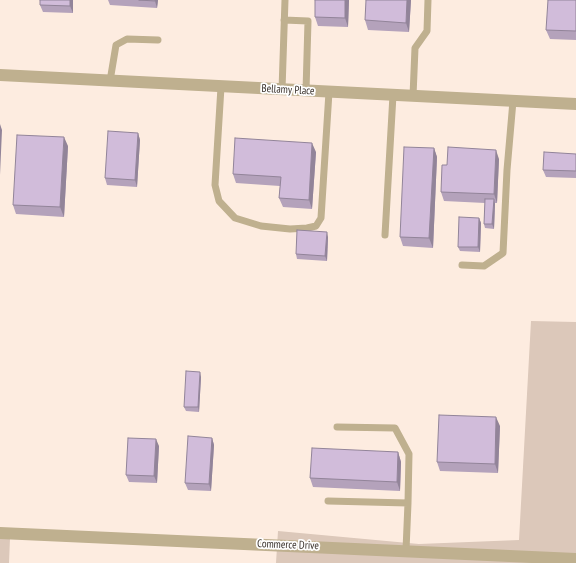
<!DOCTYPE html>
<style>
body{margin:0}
canvas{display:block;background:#fdece0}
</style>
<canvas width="576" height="563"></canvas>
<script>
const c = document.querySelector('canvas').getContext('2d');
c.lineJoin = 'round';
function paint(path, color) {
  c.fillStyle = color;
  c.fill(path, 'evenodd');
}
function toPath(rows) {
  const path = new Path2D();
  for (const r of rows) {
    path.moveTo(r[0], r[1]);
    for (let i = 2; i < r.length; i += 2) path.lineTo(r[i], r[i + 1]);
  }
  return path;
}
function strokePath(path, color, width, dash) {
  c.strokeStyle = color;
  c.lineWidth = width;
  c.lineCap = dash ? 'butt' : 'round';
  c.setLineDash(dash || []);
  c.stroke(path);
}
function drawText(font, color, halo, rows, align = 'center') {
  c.font = font + ' "PT Sans Narrow",sans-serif';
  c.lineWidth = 3.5;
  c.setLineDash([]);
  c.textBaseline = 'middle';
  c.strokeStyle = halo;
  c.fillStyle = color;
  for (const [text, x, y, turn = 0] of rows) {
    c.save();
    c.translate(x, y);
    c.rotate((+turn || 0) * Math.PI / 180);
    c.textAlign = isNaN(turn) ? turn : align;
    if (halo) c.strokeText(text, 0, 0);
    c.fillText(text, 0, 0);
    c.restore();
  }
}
paint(toPath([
 [531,321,576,322,576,563,276,563,278,531,419,544,519,540],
 [0,537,10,538,9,563,0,563]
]), '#dcc8ba');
strokePath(toPath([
 [284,20,308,21,306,91],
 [110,81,116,45,127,39,158,40],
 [221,87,215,185,219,201,235,218,261,226,290,229,307,228,316,226,321,218,329,92],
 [282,90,285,0],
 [413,96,415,48,427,31,428,0],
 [385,235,393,95],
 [462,265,484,266,503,253,507,170,513,101],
 [337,427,395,428,409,454,408,503],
 [328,501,408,503,406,550]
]), '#bfb08f', 7);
strokePath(toPath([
 [0,75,576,104],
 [0,533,576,559]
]), '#bfb08f', 12);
paint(toPath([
 [40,0,73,0,73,13,43,12,40,5],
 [108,0,158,0,157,8,110,5],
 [349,0,348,27,318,26,315,17],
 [411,0,409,32,368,30,365,20],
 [576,0,576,40,550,39,546,30],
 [138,133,140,140,137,187,107,185,105,178],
 [68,146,64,217,16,214,13,205],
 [434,148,437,157,433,248,403,246,400,237],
 [316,152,312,209,283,207,279,198,280,186,236,183,233,174],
 [576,154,576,178,546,177,543,170],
 [499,159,497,203,495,203,494,229,485,228,484,224,485,203,444,201,441,192,447,165],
 [479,218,481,223,480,252,460,251,458,247],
 [328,237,327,261,297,259,296,254],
 [201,377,199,412,186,411,184,407],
 [500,426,498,473,440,471,437,462],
 [212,438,214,445,211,491,188,490,185,483],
 [159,446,157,483,129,482,126,475],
 [398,452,401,462,400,491,313,487,310,478]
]), '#b4a2bb');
paint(toPath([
 [70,0,73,0,73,13,70,6],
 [155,0,158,0,157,8,155,1],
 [345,0,349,0,348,27,345,18],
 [407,0,411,0,409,32,406,23],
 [0,124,2,130,0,175],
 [138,133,140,140,137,187,135,180],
 [64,137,68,146,64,217,60,207],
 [312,143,316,152,312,209,309,200],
 [434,148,437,157,433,248,429,238],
 [496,150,499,159,497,203,494,194],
 [494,199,495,204,494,229,492,224],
 [479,218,481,223,480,252,478,247],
 [327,232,328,237,327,261,325,256],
 [200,372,201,377,199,412,198,407],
 [496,417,500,426,498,473,495,464],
 [212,438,214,445,211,491,209,484],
 [156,439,159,446,157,483,154,476],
 [398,452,401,462,400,491,397,482]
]), '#928499');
const building = toPath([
 [40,0,70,0,70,6,40,5,40,0],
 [139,0,155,0,155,1,139,0],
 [315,0,345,0,345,18,315,17,315,0],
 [366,0,407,0,406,23,365,20,366,0],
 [548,0,576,0,576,31,546,30,548,0],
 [108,131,138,133,135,180,105,178,108,131],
 [17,135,64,137,60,207,13,205,17,135],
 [235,138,312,143,309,200,279,198,281,177,233,174,235,138],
 [404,147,434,148,429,238,400,237,404,147],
 [448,147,496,150,494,194,441,192,442,165,447,165,448,147],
 [544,152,576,154,576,171,543,170,544,152],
 [485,199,494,199,492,224,484,224,485,199],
 [459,217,479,218,478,247,458,247,459,217],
 [297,230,327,232,325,256,296,254,297,230],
 [186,371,200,372,198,407,184,407,186,371],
 [439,415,496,417,495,464,437,462,439,415],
 [188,436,212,438,209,484,185,483,188,436],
 [128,438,156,439,154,476,126,475,128,438],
 [312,448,398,452,397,482,310,478,312,448]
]);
paint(building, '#d1bcda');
strokePath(building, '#928499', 1);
drawText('11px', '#362e28', '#fff', [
 ["Bellamy Place",288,90,3],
 ["Commerce Drive",288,545,2]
]);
</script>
